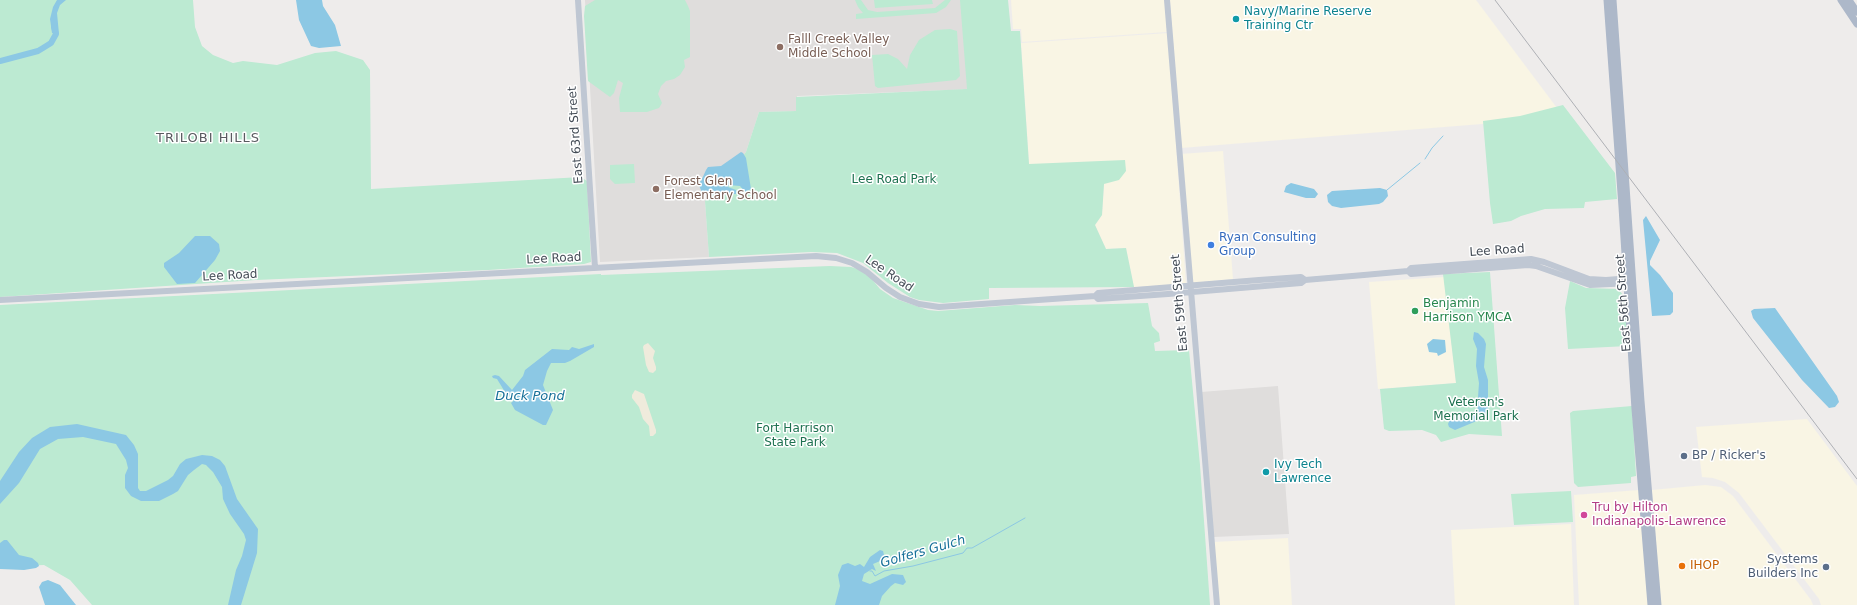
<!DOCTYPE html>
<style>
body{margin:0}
canvas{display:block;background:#eeeceb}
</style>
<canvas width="1857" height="605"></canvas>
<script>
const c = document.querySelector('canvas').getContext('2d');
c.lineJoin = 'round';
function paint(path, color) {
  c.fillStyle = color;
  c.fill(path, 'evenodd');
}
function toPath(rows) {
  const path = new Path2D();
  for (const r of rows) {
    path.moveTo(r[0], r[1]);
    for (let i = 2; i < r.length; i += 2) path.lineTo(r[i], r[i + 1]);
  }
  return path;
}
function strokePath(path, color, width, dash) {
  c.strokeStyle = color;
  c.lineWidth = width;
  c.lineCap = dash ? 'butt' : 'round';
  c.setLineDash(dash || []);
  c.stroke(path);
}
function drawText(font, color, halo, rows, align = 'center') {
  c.font = font + ' "DejaVu Sans",sans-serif';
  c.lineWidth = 3;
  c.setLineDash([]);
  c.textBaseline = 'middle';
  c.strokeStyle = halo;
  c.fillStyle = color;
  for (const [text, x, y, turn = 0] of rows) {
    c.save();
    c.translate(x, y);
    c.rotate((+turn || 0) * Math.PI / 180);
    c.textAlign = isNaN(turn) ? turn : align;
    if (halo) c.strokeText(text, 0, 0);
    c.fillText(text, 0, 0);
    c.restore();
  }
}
paint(toPath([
 [1011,0,1165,0,1167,32,1022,42,1021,29,1013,29],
 [1170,0,1476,0,1560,112,1482,124,1181,148],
 [1168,33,1186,284,1134,287,1126,248,1106,249,1095,225,1102,215,1104,184,1043,164,1029,164,1021,43],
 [1223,151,1233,279,1192,283,1180,154],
 [1444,277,1456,383,1378,389,1369,282],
 [1807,419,1857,486,1857,605,1821,605,1819,599,1739,493,1725,482,1713,478,1702,477,1696,427],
 [1705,485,1721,487,1733,496,1811,600,1813,605,1661,605,1652,490],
 [1639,490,1648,605,1579,605,1574,495],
 [1571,524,1574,605,1455,605,1451,530],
 [1288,538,1292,605,1219,605,1214,542]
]), '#f9f5e4');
paint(toPath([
 [585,0,968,0,974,89,797,96,796,111,759,112,746,152,705,201,709,257,600,262],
 [1278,386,1289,534,1213,537,1201,392]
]), '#dfdddc');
paint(toPath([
 [0,0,193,0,195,27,202,46,213,55,233,63,243,61,277,65,315,53,336,51,363,60,370,70,371,189,581,177,587,181,591,262,584,264,488,270,256,280,0,297],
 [595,0,685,0,688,6,690,11,690,57,684,60,685,67,680,75,674,79,666,81,661,86,658,94,662,103,659,108,647,112,620,112,619,98,623,83,618,80,614,93,610,97,588,81,584,16,585,6],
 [855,0,861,0,868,10,877,12,935,8,945,0,951,0,946,7,936,13,856,19,856,14,863,13,858,7],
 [874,0,932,0,933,4,875,8],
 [960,0,1008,0,1011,31,1020,31,1029,164,1125,160,1126,171,1119,180,1104,184,1102,215,1095,225,1106,249,1126,248,1134,287,989,288,989,299,943,303,919,300,910,297,888,283,863,263,837,253,811,252,709,257,705,201,746,152,759,112,796,111,796,97,967,89],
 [950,29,957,31,960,76,956,80,878,88,875,86,872,55,888,54,898,59,907,69,910,55,919,40,935,30],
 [1563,105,1615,173,1617,199,1585,202,1584,208,1545,209,1521,216,1511,221,1493,224,1490,203,1483,121,1520,116],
 [634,164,635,183,615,184,610,179,610,165],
 [830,266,851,267,861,270,871,278,880,289,893,298,928,310,938,311,1015,305,1040,306,1148,303,1152,326,1159,333,1160,341,1154,343,1155,351,1189,350,1200,465,1210,605,92,605,70,580,44,565,0,567,0,305,601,274,601,275],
 [1490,272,1502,436,1469,434,1441,442,1436,435,1422,430,1389,431,1384,429,1380,389,1456,383,1443,274],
 [1570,281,1586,288,1618,289,1624,296,1628,346,1568,349,1565,308],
 [1632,406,1636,476,1631,477,1631,483,1578,487,1574,483,1570,413,1573,411],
 [1571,491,1573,522,1514,525,1511,494]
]), '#bcead2');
paint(toPath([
 [648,343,655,351,653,358,656,367,656,370,653,373,649,372,646,365,643,347,644,345],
 [635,390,644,394,656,430,656,433,653,436,650,436,649,426,643,419,639,407,632,398,632,395]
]), '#efebdc');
paint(toPath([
 [57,0,66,0,60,5,57,13,59,34,52,33,50,19,53,7],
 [296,0,322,0,323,6,335,25,341,46,319,48,311,46,299,20],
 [741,152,743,153,746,158,751,189,745,192,740,186,729,185,728,187,736,190,736,194,703,195,698,183,701,181,706,170,708,167,721,166],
 [1291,183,1314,189,1318,194,1315,198,1306,198,1284,192,1286,186],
 [1380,188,1387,190,1388,196,1383,202,1379,204,1341,208,1332,206,1328,202,1327,195,1332,191],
 [1646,216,1660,240,1650,261,1650,265,1660,275,1673,293,1673,312,1670,315,1652,316,1643,220],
 [195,236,210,236,219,244,220,251,215,260,195,283,177,284,164,267,164,263,179,253],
 [1775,308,1837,396,1839,402,1835,407,1829,408,1802,380,1753,318,1751,311,1754,309],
 [1474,332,1478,333,1484,339,1486,344,1484,367,1488,380,1488,413,1484,418,1455,430,1449,427,1448,424,1451,417,1477,412,1479,383,1476,366,1477,349,1473,339],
 [1433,339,1445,340,1446,352,1438,356,1437,353,1429,352,1427,344],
 [594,344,594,347,570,361,565,363,551,363,547,371,543,385,553,410,546,425,543,425,515,410,511,403,514,400,505,392,497,379,493,378,492,376,495,375,499,376,512,390,523,376,525,370,552,349,569,350,572,347,579,349],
 [77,424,126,435,134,445,138,454,138,488,140,491,146,491,168,480,173,476,180,464,186,459,202,455,212,456,220,460,225,466,237,499,258,529,257,553,241,605,228,605,236,570,242,556,246,540,244,534,230,514,223,499,222,487,213,472,206,465,202,464,194,470,188,475,178,491,173,494,159,501,141,501,131,496,125,488,125,475,128,468,126,460,116,444,83,437,58,439,40,449,19,483,0,504,0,481,19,452,32,438,50,427],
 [4,540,7,540,19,555,32,558,38,563,39,566,36,568,24,570,0,569,0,543],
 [880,550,883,551,885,559,873,564,876,571,872,569,864,574,862,581,870,584,892,574,903,575,906,582,903,585,895,583,891,586,882,596,879,605,835,605,840,586,838,575,842,565,848,563,855,566,860,564,864,567,870,557],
 [48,580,60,585,76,605,45,605,39,587,42,582]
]), '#8cc8e4');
strokePath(toPath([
 [1425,159,1432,148,1443,136],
 [1387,190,1420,163],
 [870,571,872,571,875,576,884,571,913,566,963,553,967,548,972,548,1025,518]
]), '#8cc8e4', 1);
strokePath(toPath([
 [0,61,38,51,43,48,51,43,56,34,54,27]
]), '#8cc8e4', 6);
strokePath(toPath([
 [578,0,595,268],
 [1167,0,1217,605],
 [1408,271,1411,268,1531,259,1544,262,1589,279,1606,280,1631,278],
 [1095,296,1098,293,1259,280,1301,277,1305,280],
 [0,300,816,256,836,258,852,263,867,272,886,288,900,297,919,304,939,307,1095,296,1098,299,1168,294,1301,283,1305,280,1364,275,1408,271,1411,274,1528,265,1536,266,1590,285,1631,283]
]), '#bfc7d3', 6);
strokePath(toPath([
 [1607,0,1622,207,1635,409,1651,605],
 [1613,0,1641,401,1658,605],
 [1841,0,1857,24],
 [1849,0,1857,12]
]), '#adb8c9', 7);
strokePath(toPath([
 [1495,0,1857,479]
]), '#aeb0b5', 1);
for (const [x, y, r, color] of [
 [1236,19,4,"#0f9aa8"],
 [780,47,4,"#8d6e63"],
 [656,189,4,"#8d6e63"],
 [1211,245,4,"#3f7fe0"],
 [1415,311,4,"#2e9e5b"],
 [1684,456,4,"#5c6f8a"],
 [1266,472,4,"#0f9aa8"],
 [1584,515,4,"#d1479c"],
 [1682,566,4,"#e8710a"],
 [1826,567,4,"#5c6f8a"]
]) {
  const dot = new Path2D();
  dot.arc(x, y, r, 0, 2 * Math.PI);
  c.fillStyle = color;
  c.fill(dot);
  strokePath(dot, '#fff', 1.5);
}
drawText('12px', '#0d838f', '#fff', [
 ["Navy/Marine Reserve",1244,12],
 ["Training Ctr",1244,26],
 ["Ivy Tech",1274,465],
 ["Lawrence",1274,479]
], 'left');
drawText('12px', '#785e54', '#fff', [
 ["Falll Creek Valley",788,40],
 ["Middle School",788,54],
 ["Forest Glen",664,182],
 ["Elementary School",664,196]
], 'left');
drawText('12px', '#454d57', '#fff', [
 ["East 63rd Street",576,135,-94],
 ["Lee Road",1497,251,-4],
 ["Lee Road",554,259,-3],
 ["Lee Road",889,274,34],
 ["Lee Road",230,276,-3],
 ["East 59th Street",1180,303,-95],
 ["East 56th Street",1624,303,-94]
]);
drawText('12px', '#1d7150', '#fff', [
 ["Lee Road Park",894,180],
 ["Veteran's",1476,403],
 ["Memorial Park",1476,417],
 ["Fort Harrison",795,429],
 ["State Park",795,443]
]);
drawText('12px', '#366cbe', '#fff', [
 ["Ryan Consulting",1219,238],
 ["Group",1219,252]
], 'left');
drawText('12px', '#27864d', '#fff', [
 ["Benjamin",1423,304],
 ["Harrison YMCA",1423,318]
], 'left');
drawText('12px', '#4e5e75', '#fff', [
 ["BP / Ricker's",1692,456],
 ["Systems",1818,560,"right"],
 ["Builders Inc",1818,574,"right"]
], 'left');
drawText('12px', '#b23c85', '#fff', [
 ["Tru by Hilton",1592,508],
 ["Indianapolis-Lawrence",1592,522]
], 'left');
drawText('12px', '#c56008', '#fff', [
 ["IHOP",1690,566]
], 'left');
c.letterSpacing = '1px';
drawText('13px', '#595b60', '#fff', [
 ["TRILOBI HILLS",208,139]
]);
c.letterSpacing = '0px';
drawText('italic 13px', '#177099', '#fff', [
 ["Duck Pond",530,397],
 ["Golfers Gulch",923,552,-16]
]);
</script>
